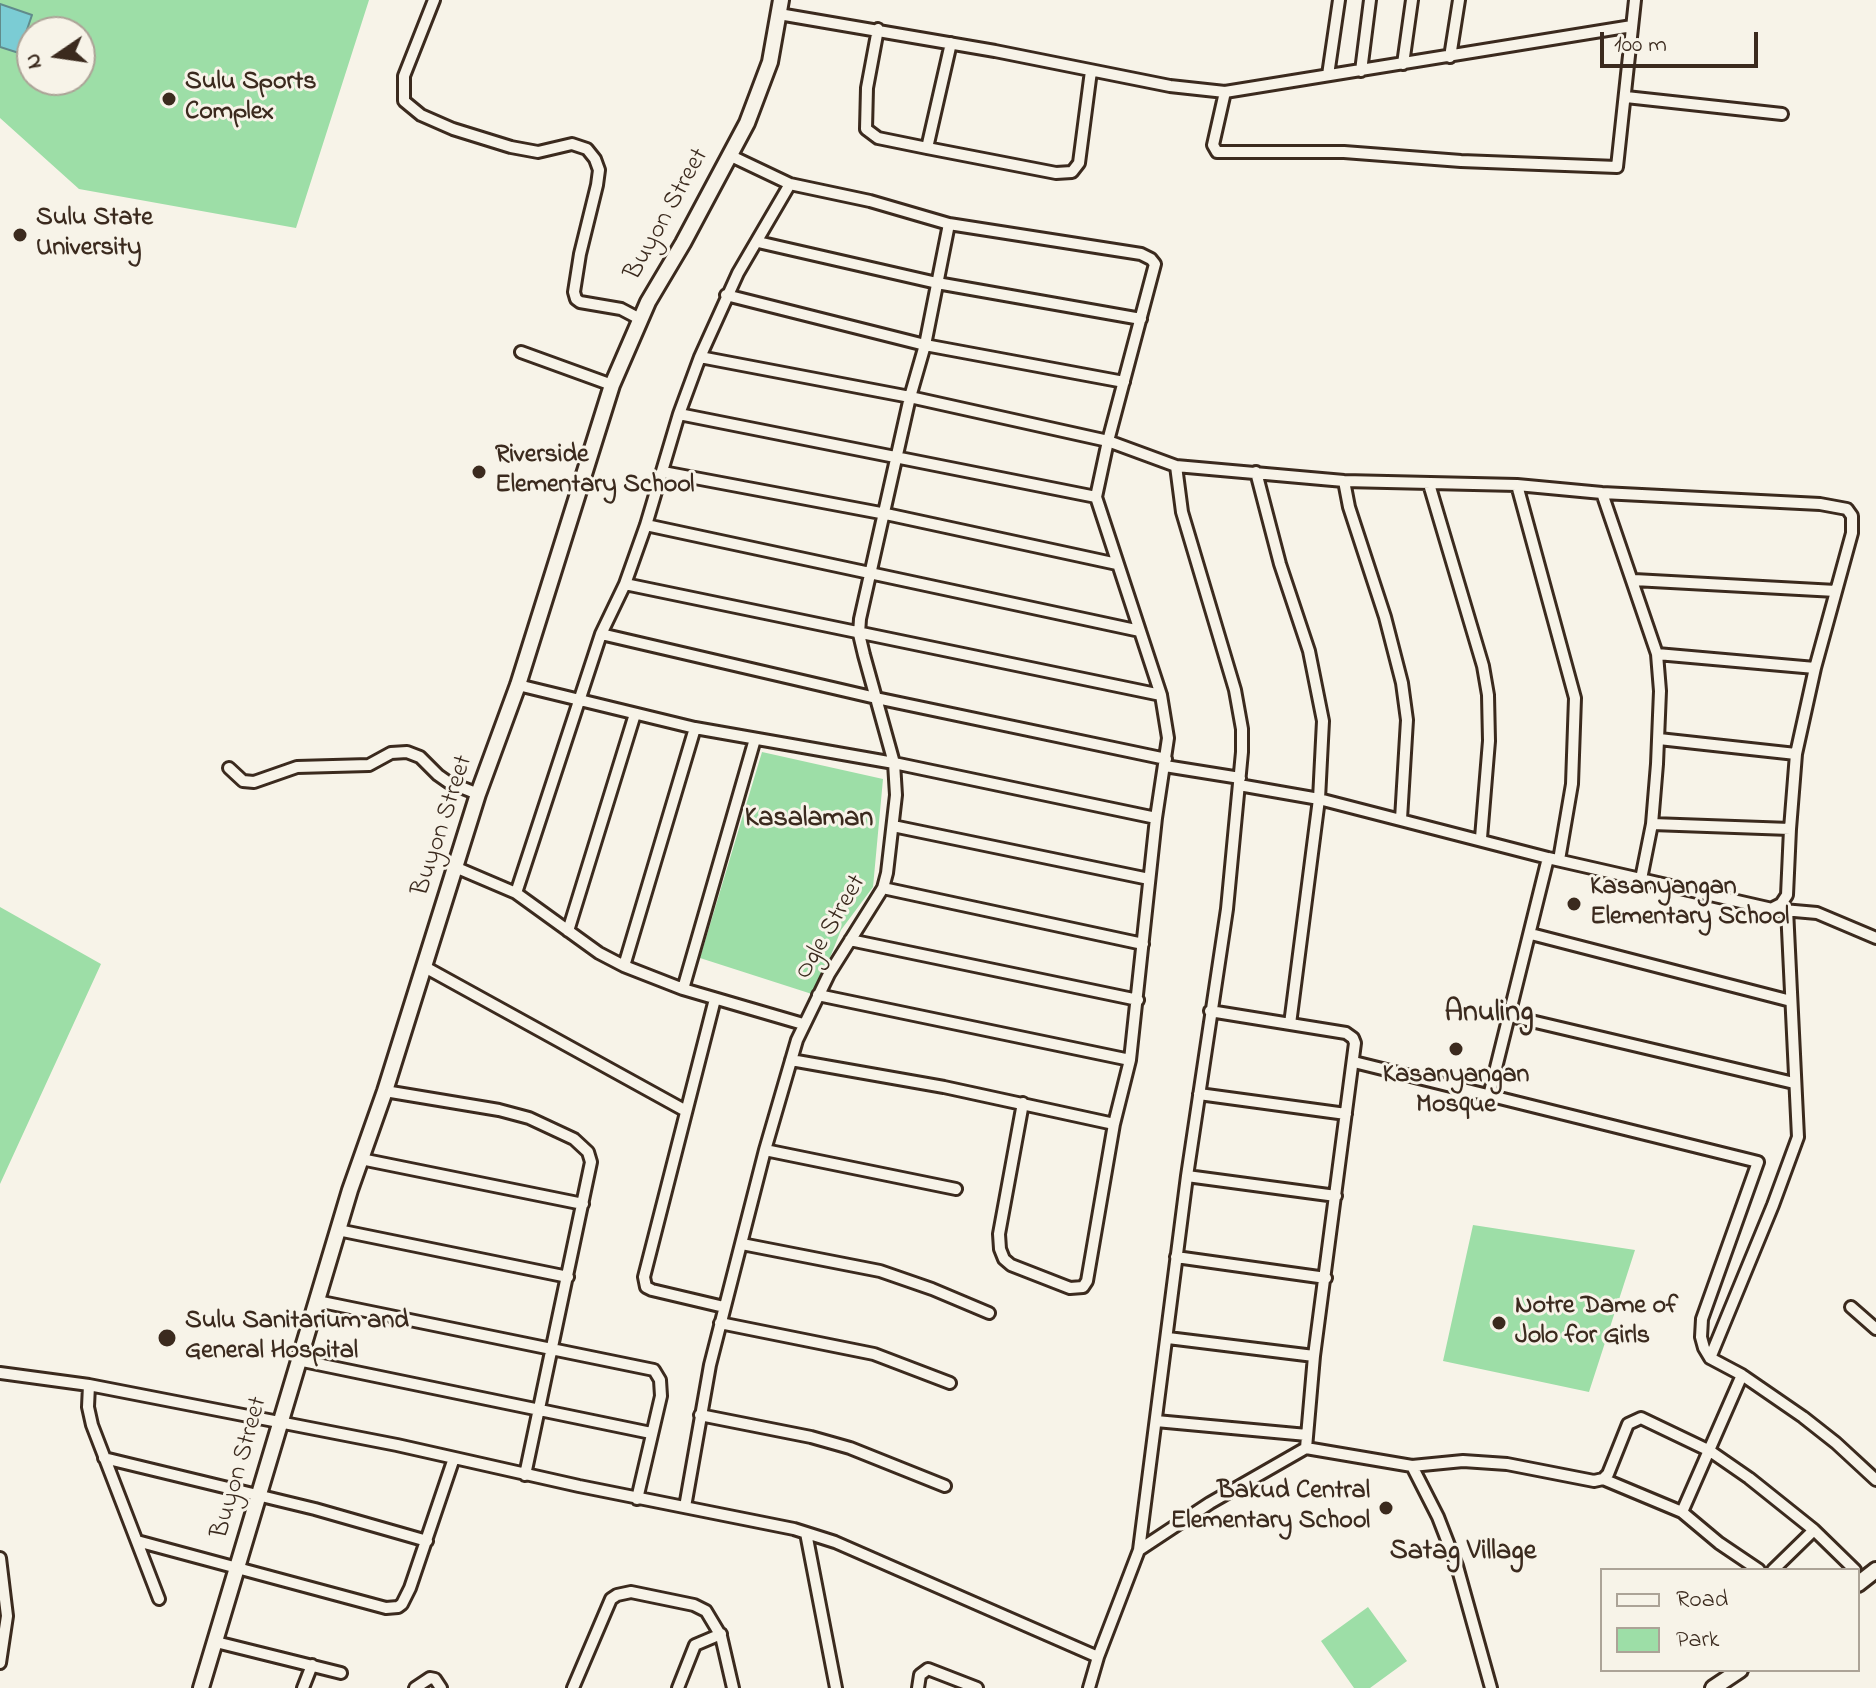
<!DOCTYPE html>
<style>
body{margin:0}
#map{position:relative;width:1876px;height:1688px;overflow:hidden;background:#f7f3e8;font-family:"Indie Flower",sans-serif}
canvas{display:block}
.legend{position:absolute;left:1600px;top:1568px;width:260px;height:104px;box-sizing:border-box;background:#f7f3e8;border:2px solid #aca397;margin:0;padding:10px 14px;list-style:none;font-size:24px;color:#3b2a1e}
.legend li{display:flex;align-items:center;gap:16px;height:40px}
.legend b{width:40px;border:2px solid #aca397}
.north{position:absolute;left:16px;top:16px;width:80px;height:80px;box-sizing:border-box;background:#f7f3e8;border:2px solid #aca397;border-radius:50%;rotate:257deg;font-size:22px;font-weight:700;line-height:32px;text-align:center;color:#3b2a1e}
.north::after{content:'';display:block;margin:auto;width:28px;height:36px;background:#3b2a1e;clip-path:polygon(50% 0,100% 100%,50% 72%,0 100%)}
.scale{position:absolute;left:1600px;top:32px;width:158px;height:36px;box-sizing:border-box;border:4px solid #3b2a1e;border-top:0;padding-left:10px;font-size:24px;line-height:28px;white-space:nowrap;color:#3b2a1e;-webkit-text-stroke:6px #f7f3e8;paint-order:stroke}
</style>
<div id="map">
<canvas width="1876" height="1688"></canvas>
<ul class="legend">
<li><b style="height:10px;background:#f7f3e8"></b>Road</li>
<li><b style="height:22px;background:#9ddea7"></b>Park</li>
</ul>
<div class="north">N</div>
<div class="scale">100 m</div>
</div>
<script>
const c = document.querySelector('canvas').getContext('2d');
c.lineJoin = 'round';
function paint(path, color) {
  c.fillStyle = color;
  c.fill(path, 'evenodd');
}
function toPath(rows) {
  const path = new Path2D();
  for (const r of rows) {
    path.moveTo(r[0], r[1]);
    for (let i = 2; i < r.length; i += 2) path.lineTo(r[i], r[i + 1]);
  }
  return path;
}
function strokePath(path, color, width, dash) {
  c.strokeStyle = color;
  c.lineWidth = width;
  c.lineCap = dash ? 'butt' : 'round';
  c.setLineDash(dash || []);
  c.stroke(path);
}
function drawText(font, color, halo, rows, align = 'center') {
  c.font = font + ' "Indie Flower",sans-serif';
  c.lineWidth = 6;
  c.setLineDash([]);
  c.textBaseline = 'middle';
  c.strokeStyle = halo;
  c.fillStyle = color;
  for (const [text, x, y, turn = 0] of rows) {
    c.save();
    c.translate(x, y);
    c.rotate((+turn || 0) * Math.PI / 180);
    c.textAlign = isNaN(turn) ? turn : align;
    if (halo) c.strokeText(text, 0, 0);
    c.fillText(text, 0, 0);
    c.restore();
  }
}
paint(toPath([
 [0,0,369,0,296,228,79,189,0,118],
 [32,32,80,32,80,80,32,80],
 [762,752,883,779,873,887,841,930,815,995,700,958],
 [0,907,101,964,0,1184],
 [1473,1225,1635,1250,1589,1392,1443,1361],
 [1368,1607,1407,1661,1370,1688,1354,1688,1321,1641]
]), '#9ddea7');
const water = toPath([
 [0,4,32,15,19,53,0,47,0,4]
]);
paint(water, '#7bccd4');
strokePath(water, '#618b8b', 2);
const street = toPath([
 [434,0,404,76,404,101,421,115,453,129,511,147,538,152,572,144,587,149,595,159,599,170,597,185,580,254,574,292,576,299,580,302,621,309,640,319],
 [779,14,995,51,1170,86,1225,92,1632,26],
 [878,29,867,88,866,129,878,138,927,148,1056,173,1072,172,1079,163,1091,71],
 [1450,57,1459,0],
 [1403,64,1412,0],
 [1361,71,1370,0],
 [1328,75,1339,0],
 [1225,92,1213,145,1217,152,1344,152,1461,161,1617,167,1635,0],
 [1626,97,1782,114],
 [927,148,951,43],
 [729,155,790,184,870,201,949,224,1141,254,1151,259,1155,264,1108,441,1096,497,1161,695,1168,738,1156,818,1130,1060,1114,1124,944,1087,791,1060],
 [758,242,937,283,1141,319],
 [726,295,925,345,1124,382],
 [521,352,612,385],
 [700,357,910,397,1108,441,1176,466,1344,481,1517,485,1602,493,1820,504,1847,509,1852,516,1852,533,1815,668,1796,754,1790,829,1652,824],
 [679,414,1096,497],
 [663,472,886,514,1117,564],
 [1256,472,1280,564,1309,651,1323,721,1319,799,1290,1024],
 [1344,481,1349,507,1385,617,1402,683,1407,720,1401,819],
 [1429,484,1483,666,1488,695,1489,741,1481,838],
 [1517,485,1575,698,1572,784,1559,860],
 [1602,493,1657,654,1660,691,1657,764,1652,824,1641,879],
 [646,525,1140,631],
 [1634,580,1836,591],
 [625,584,1161,695],
 [601,634,876,698,1166,759],
 [1657,654,1815,668],
 [518,685,695,728,894,763,1156,818],
 [1659,739,1796,754],
 [1165,766,1240,778],
 [229,768,243,781,254,782,297,767,369,765,391,753,407,752,420,757,438,775,448,782,478,794],
 [1239,785,1319,799,1548,858,1772,909,1817,913,1876,938],
 [893,826,1149,879],
 [455,867,516,893,599,953,624,966,683,989,803,1024],
 [883,888,1143,944],
 [516,893,601,634,625,584,646,525,679,414,700,357,738,273,790,184],
 [1773,908,1781,904,1787,895,1790,829],
 [568,931,635,714],
 [1531,934,1791,1001],
 [850,940,1138,1000],
 [423,966,686,1111],
 [624,966,695,728],
 [683,989,755,739],
 [818,995,1130,1060],
 [715,999,644,1277,646,1287,652,1290,724,1307],
 [1510,1016,1794,1083],
 [1354,1062,1758,1162,1702,1319,1701,1337,1704,1348,1710,1358,1742,1375,1803,1417,1836,1443,1876,1480],
 [385,1091,499,1110,529,1118,574,1139,588,1152,591,1162,525,1475],
 [1199,1094,1346,1114],
 [1489,1096,1548,858],
 [1023,1103,999,1234,1000,1249,1004,1259,1011,1265,1070,1288,1083,1287,1087,1281,1114,1124],
 [765,1150,956,1189],
 [361,1159,583,1204],
 [1187,1176,1336,1196],
 [338,1230,568,1277],
 [742,1244,880,1271,932,1289,989,1313],
 [1176,1257,1326,1278],
 [317,1301,654,1370,660,1380,661,1396,637,1499],
 [1851,1307,1876,1329],
 [720,1323,874,1354,950,1383],
 [1168,1338,1314,1356],
 [1710,1358,1773,1205,1798,1137,1787,909],
 [298,1360,651,1433],
 [0,1373,89,1385,397,1445,579,1486,794,1529,835,1542,1098,1657],
 [89,1385,88,1407,92,1425,159,1599],
 [700,1415,811,1437,850,1448,945,1486],
 [1156,1421,1307,1435],
 [1306,1448,1412,1466,1463,1461,1507,1464,1594,1481,1603,1479,1608,1474,1628,1424,1641,1418,1710,1451,1749,1478,1814,1530,1855,1570],
 [104,1458,315,1509,427,1541],
 [1412,1466,1438,1517,1457,1566,1491,1688],
 [1603,1479,1682,1512,1719,1543,1759,1570],
 [685,1507,710,1365,765,1150,797,1040,829,974,883,888,887,873,896,795,894,763,864,655,859,634,860,619,910,397,925,345,949,224],
 [1682,1512,1742,1375],
 [806,1533,836,1688],
 [137,1541,386,1608,398,1607,402,1604,410,1588,454,1458],
 [1139,1550,1210,1503,1306,1448,1314,1356,1355,1043,1353,1038,1346,1033,1210,1011],
 [0,1558,7,1616,0,1663],
 [1773,1570,1814,1530],
 [216,1642,341,1673],
 [303,1688,312,1665],
 [415,1688,430,1678,435,1679,441,1688],
 [573,1688,611,1599,617,1595,631,1592,694,1605,706,1611,721,1636,733,1688],
 [678,1688,695,1645,721,1634],
 [918,1688,920,1675,928,1669,977,1688],
 [1089,1688,1098,1657,1139,1550,1187,1176,1227,909,1242,752,1242,729,1235,690,1182,512,1176,466]
]);
const secondary = toPath([
 [1858,1584,1876,1570],
 [201,1688,350,1190,385,1091,478,794,518,685,612,385,648,302,683,243,747,123,770,62,781,0],
 [1713,1688,1740,1670]
]);
strokePath(street, '#3b2a1e', 16);
strokePath(secondary, '#3b2a1e', 20);
strokePath(street, '#f7f3e8', 10);
strokePath(secondary, '#f7f3e8', 14);
for (const [x, y, r, color] of [
 [169,99,8,"#3b2a1e"],
 [20,235,8,"#3b2a1e"],
 [479,472,8,"#3b2a1e"],
 [1574,904,8,"#3b2a1e"],
 [1456,1049,8,"#3b2a1e"],
 [1499,1323,8,"#3b2a1e"],
 [167,1338,10,"#3b2a1e"],
 [1386,1508,8,"#3b2a1e"]
]) {
  const dot = new Path2D();
  dot.arc(x, y, r, 0, 2 * Math.PI);
  c.fillStyle = color;
  c.fill(dot);
  strokePath(dot, '#f7f3e8', 3);
}
drawText('bold 26px', '#3b2a1e', '#f7f3e8', [
 ["Sulu Sports",185,84],
 ["Complex",185,114],
 ["Sulu State",36,220],
 ["University",36,250],
 ["Riverside",495,457],
 ["Elementary School",495,487],
 ["Kasanyangan",1590,889],
 ["Elementary School",1590,919],
 ["Kasanyangan",1456,1077,"center"],
 ["Mosque",1456,1107,"center"],
 ["Notre Dame of",1515,1308],
 ["Jolo for Girls",1515,1338],
 ["Sulu Sanitarium and",185,1323],
 ["General Hospital",185,1353],
 ["Bakud Central",1370,1493,"right"],
 ["Elementary School",1370,1523,"right"]
], 'left');
drawText('26px', '#3b2a1e', '#f7f3e8', [
 ["Buyon Street",668,215,-61],
 ["Buyon Street",444,826,-72],
 ["Ogle Street",832,928,-60],
 ["Buyon Street",241,1468,-74]
]);
drawText('bold 28px', '#3b2a1e', '#f7f3e8', [
 ["Kasalaman",809,820],
 ["Satag Village",1463,1553]
]);
drawText('bold 30px', '#3b2a1e', '#f7f3e8', [
 ["Anuling",1489,1015]
]);
</script>
